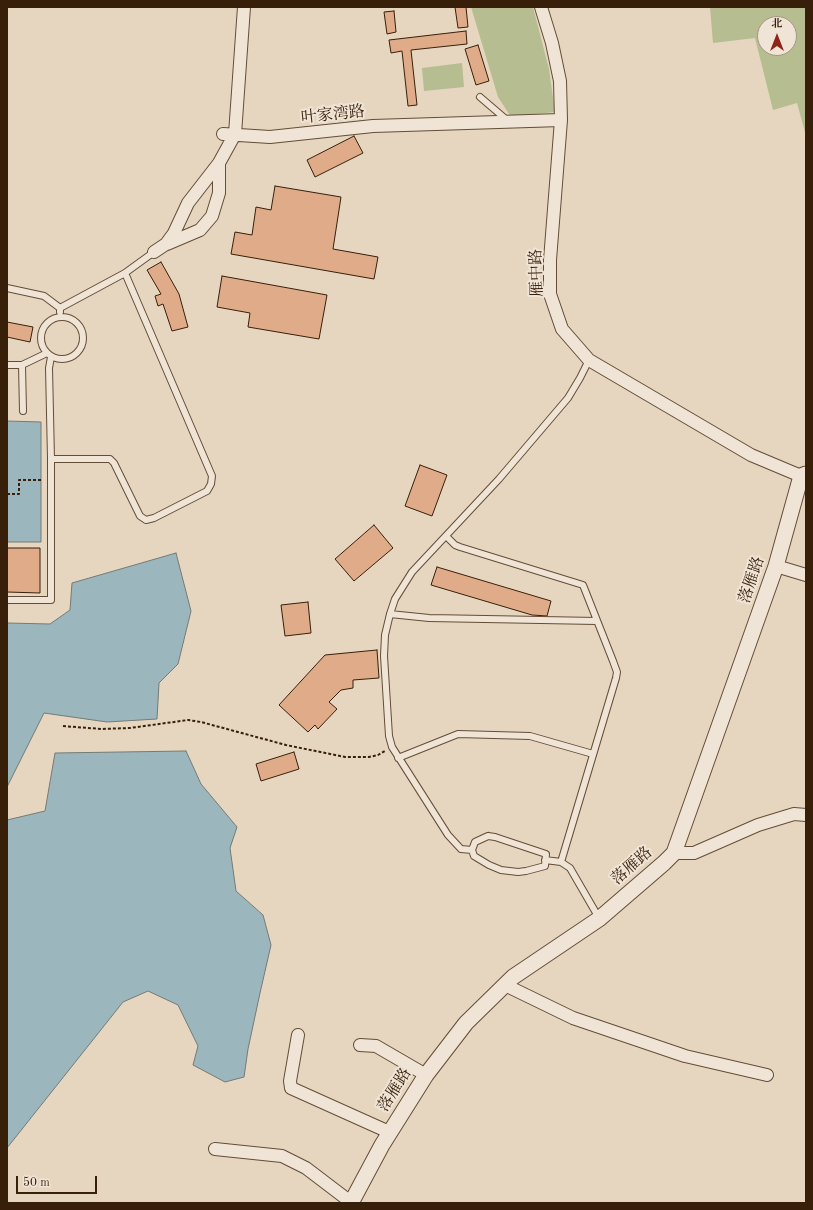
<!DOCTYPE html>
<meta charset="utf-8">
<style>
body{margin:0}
#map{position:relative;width:813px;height:1210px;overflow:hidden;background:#e6d6bf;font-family:"Old Standard TT","Noto Serif SC",serif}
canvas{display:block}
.frame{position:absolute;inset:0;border:8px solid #371f0a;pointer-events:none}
.north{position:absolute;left:757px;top:16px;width:40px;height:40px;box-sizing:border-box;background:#efe4d5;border:1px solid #a59584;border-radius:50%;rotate:0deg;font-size:11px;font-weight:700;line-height:16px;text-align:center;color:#371f0a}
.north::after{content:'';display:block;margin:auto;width:14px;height:18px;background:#8f2418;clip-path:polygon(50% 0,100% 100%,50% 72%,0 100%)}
.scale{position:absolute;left:16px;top:1176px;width:81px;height:18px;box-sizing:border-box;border:2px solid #371f0a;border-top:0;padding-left:5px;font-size:12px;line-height:14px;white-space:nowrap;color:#371f0a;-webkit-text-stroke:3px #efe4d5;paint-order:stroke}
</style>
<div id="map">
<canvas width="813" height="1210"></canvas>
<div class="frame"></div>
<div class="north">北</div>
<div class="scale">50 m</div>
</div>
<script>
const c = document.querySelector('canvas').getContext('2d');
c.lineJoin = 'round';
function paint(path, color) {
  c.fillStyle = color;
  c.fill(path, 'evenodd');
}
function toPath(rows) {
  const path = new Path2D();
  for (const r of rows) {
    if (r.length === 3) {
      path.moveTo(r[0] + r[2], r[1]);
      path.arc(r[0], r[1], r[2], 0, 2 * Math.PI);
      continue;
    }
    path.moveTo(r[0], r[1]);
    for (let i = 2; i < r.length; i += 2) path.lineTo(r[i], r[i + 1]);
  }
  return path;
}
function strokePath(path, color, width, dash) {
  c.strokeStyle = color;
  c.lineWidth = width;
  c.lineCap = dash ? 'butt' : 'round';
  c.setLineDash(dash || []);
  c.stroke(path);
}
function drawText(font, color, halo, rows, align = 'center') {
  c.font = font + ' "Old Standard TT","Noto Serif SC",serif';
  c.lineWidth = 4;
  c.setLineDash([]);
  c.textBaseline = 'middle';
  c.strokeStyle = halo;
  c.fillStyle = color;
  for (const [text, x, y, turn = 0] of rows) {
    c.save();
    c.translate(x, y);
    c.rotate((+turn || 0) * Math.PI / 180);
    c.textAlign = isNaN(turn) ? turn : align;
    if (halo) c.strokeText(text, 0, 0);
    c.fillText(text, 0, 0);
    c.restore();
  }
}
paint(toPath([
 [471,7,533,7,549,69,555,112,511,117,498,97],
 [710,7,806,7,806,136,797,103,773,110,755,38,713,43],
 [765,24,789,24,789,48,765,48],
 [462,63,464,87,424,91,422,68]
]), '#b6bd91');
const water = toPath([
 [7,421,41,422,41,542,7,542,7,421],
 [176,553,191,611,178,664,159,683,157,719,107,722,44,713,7,787,7,623,50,624,70,610,72,583,176,553],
 [186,751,201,784,237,827,230,848,236,891,263,915,271,945,260,993,248,1049,244,1077,225,1082,193,1065,198,1046,178,1005,148,991,123,1002,7,1148,7,820,45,811,55,753,186,751]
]);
paint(water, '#9cb6bd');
strokePath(water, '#747a75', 1);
const building = toPath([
 [455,7,466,7,468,27,458,28,455,7],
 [394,11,396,32,387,34,384,12,394,11],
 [466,31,467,44,411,50,417,105,408,106,402,51,391,53,389,40,466,31],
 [478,45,489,81,476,85,465,49,478,45],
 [354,136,363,153,315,177,307,160,354,136],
 [275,186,341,197,333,249,378,257,374,279,231,254,235,232,252,235,256,207,271,210,275,186],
 [161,262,179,294,188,327,172,331,163,304,158,306,155,296,161,294,147,270,161,262],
 [222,276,327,295,319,339,248,327,250,313,217,307,222,276],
 [7,322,33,327,30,342,7,337,7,322],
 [420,465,447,475,432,516,405,506,420,465],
 [374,525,393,548,354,581,335,559,374,525],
 [7,548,40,548,40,593,7,592,7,548],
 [437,567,551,601,547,616,532,615,431,585,437,567],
 [308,602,311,633,285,636,281,605,308,602],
 [377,650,379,678,353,680,353,688,341,690,329,702,337,709,318,729,315,725,308,732,279,705,325,655,377,650],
 [294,752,299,769,261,781,256,764,294,752]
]);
paint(building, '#dfab88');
strokePath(building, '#371f0a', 1);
const service = toPath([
 [480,97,508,121],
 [7,288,44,296,60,308,60,312],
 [60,308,125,273,154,252],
 [62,338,21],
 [7,365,22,365,47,353],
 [22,365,23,411],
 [51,459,110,459,114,463,140,516,146,520,154,518,207,491,211,484,212,476,125,273],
 [446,536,455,545,460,547,583,585,613,661,617,672,616,678,561,862],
 [7,600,51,600,51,459,49,368,51,357],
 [390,614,429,618,597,621],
 [398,758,458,734,530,736,593,754],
 [488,836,495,837,546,854,545,866,526,871,518,872,501,870,489,865,474,856,472,850,475,842,488,836],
 [472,850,461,849,448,835,392,747,389,736,384,656,385,635,390,614,395,599,412,572,499,479,568,398,580,378,589,360],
 [545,860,561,862,570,868,599,918]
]);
const minor = toPath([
 [541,7,552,43,560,81,561,120,550,260,550,294,562,329,589,360,751,455,801,476],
 [223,134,270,137,373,126,561,120],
 [167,244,200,230,212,216,219,193,219,163],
 [154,252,166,244,174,233,188,203,219,163,235,134,244,7],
 [776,566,806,575],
 [674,853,694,853,758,825,794,814,806,815],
 [505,985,573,1018,685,1056,767,1075],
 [298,1035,290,1081,291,1088,389,1132],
 [360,1045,376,1046,426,1075],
 [215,1149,282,1156,306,1168,352,1203]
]);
const tertiary = toPath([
 [351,1203,382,1145,426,1075,466,1023,513,977,599,919,664,863,674,853,776,566,801,476,806,474]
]);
strokePath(service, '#634d37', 8);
strokePath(minor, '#634d37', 14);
strokePath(tertiary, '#634d37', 17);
strokePath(toPath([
 [7,494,19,494,19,480,43,480],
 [63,726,101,729,130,728,188,720,201,722,286,745,345,757,369,757,378,755,385,751]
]), '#371f0a', 2, [3, 2]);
strokePath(service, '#efe4d5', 6);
strokePath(minor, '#efe4d5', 12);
strokePath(tertiary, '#efe4d5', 15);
drawText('16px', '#371f0a', '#efe4d5', [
 ["叶家湾路",333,115,-6],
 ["雁中路",537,273,-92],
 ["落雁路",752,580,-71],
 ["落雁路",632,866,-41],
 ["落雁路",395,1090,-58]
]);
</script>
